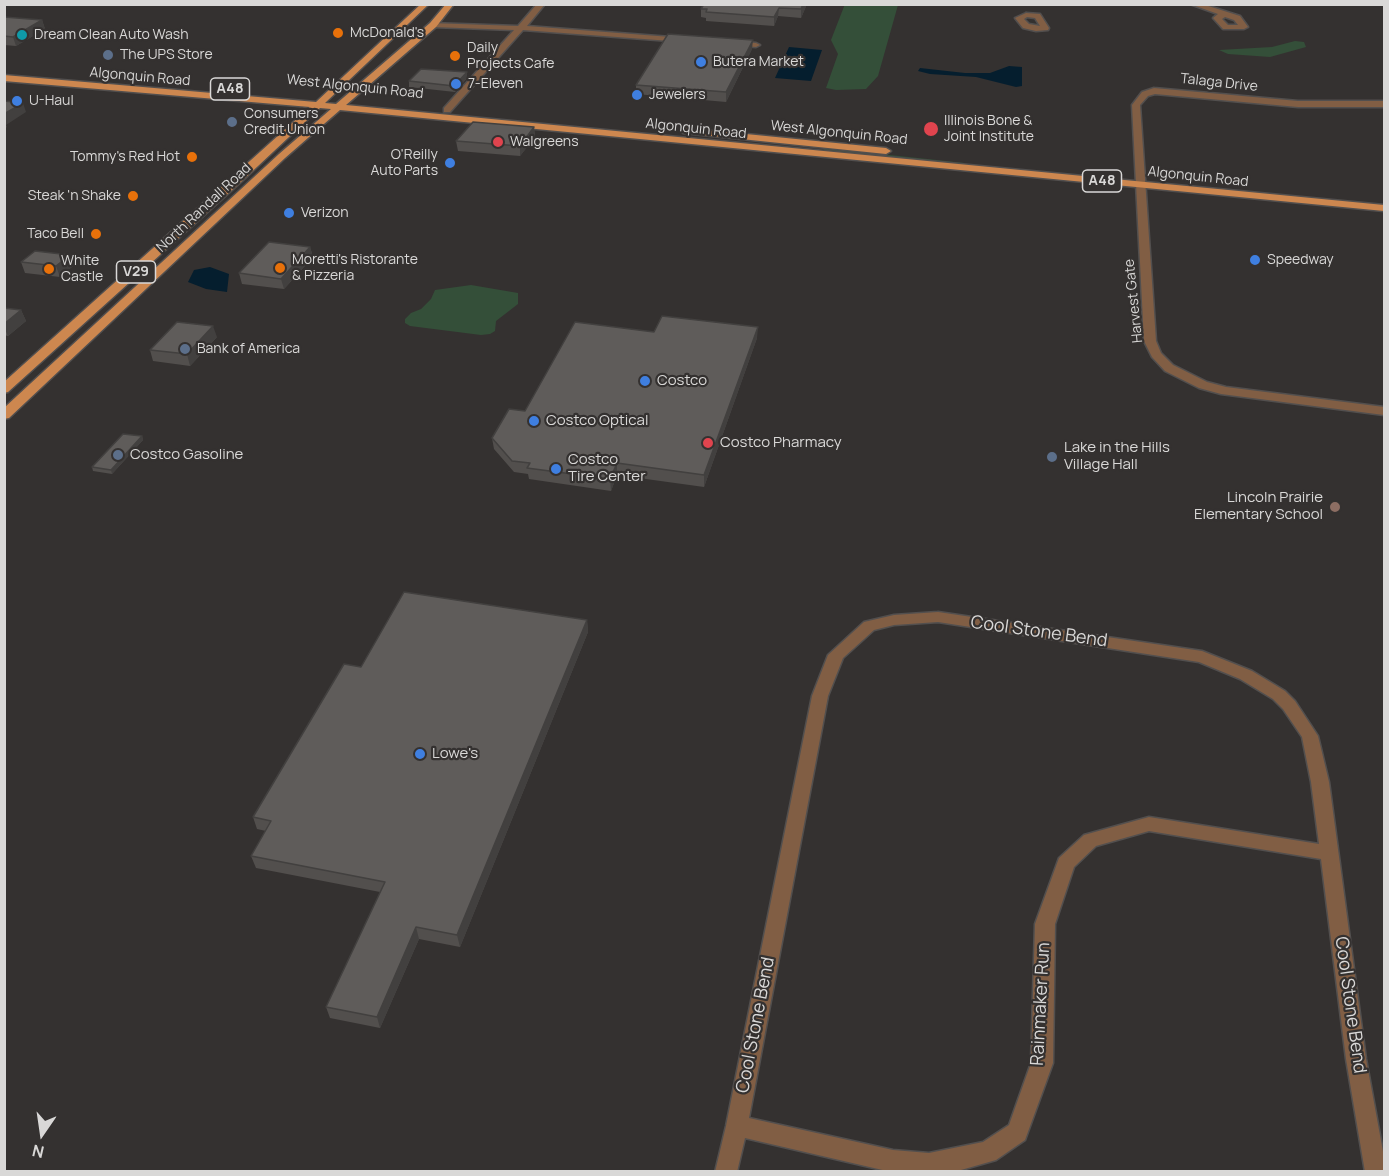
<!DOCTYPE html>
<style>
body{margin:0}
#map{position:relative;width:1389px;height:1176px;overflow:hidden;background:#343130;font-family:Manrope,sans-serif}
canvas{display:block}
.frame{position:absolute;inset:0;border:6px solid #d9d8d7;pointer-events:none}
.north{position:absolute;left:12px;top:1104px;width:60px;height:60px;-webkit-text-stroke:4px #343130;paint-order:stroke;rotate:193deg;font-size:16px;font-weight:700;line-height:24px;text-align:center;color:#d9d8d7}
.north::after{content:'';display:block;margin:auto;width:21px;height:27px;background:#d9d8d7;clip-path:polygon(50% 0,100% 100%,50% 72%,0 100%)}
</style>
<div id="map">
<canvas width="1389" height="1176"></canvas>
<div class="frame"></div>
<div class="north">N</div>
</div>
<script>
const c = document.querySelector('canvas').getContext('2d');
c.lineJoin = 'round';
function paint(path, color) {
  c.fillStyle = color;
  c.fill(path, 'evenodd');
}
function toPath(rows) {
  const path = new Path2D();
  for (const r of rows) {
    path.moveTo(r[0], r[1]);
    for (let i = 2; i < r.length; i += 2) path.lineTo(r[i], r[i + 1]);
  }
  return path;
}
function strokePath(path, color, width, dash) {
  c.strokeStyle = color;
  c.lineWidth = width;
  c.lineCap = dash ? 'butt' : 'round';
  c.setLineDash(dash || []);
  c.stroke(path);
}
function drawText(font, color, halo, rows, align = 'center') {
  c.font = font + ' Manrope,sans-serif';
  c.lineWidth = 4.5;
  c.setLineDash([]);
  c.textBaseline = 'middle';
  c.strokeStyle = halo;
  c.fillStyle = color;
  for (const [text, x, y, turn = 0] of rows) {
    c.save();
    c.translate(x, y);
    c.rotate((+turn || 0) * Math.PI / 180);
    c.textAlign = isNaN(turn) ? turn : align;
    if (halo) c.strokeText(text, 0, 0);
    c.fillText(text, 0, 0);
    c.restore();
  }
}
paint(toPath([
 [845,4,898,5,878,76,866,89,836,90,826,88,838,54,831,40],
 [1295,41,1304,42,1306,47,1270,57,1228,54,1219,50,1272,47],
 [824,148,965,163,964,164,822,154],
 [471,285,518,293,518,304,496,321,495,331,490,334,481,335,410,326,405,323,405,319,411,313,421,309,431,299,435,290]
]), '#344f39');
paint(toPath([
 [789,47,822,50,811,81,775,78],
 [1009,66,1022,67,1022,86,1016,87,976,77,930,74,918,71,920,68,965,73,990,73],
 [210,267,229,274,227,292,206,289,188,282,194,270]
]), '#051e2e');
const minor = toPath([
 [537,4,545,4,527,26,684,38,688,40,684,42,523,30,450,112,444,112,444,108,514,30,433,27,430,27,430,23,518,26,537,4],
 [1190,4,1202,4,1240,16,1248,27,1244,29,1223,29,1213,18,1218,14,1190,4],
 [1225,17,1234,20,1238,25,1228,25,1222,19,1225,17],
 [1026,13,1040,14,1049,28,1048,30,1036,31,1023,28,1015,18,1026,13],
 [1027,17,1035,18,1040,26,1029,24,1024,19,1027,17],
 [729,41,756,43,760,45,756,47,732,45,729,45,729,41],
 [1154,88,1298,101,1384,101,1384,107,1298,107,1155,94,1148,96,1140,105,1156,341,1161,353,1173,365,1207,382,1226,387,1384,407,1384,415,1221,394,1199,388,1165,371,1152,357,1144,341,1132,105,1142,92,1154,88],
 [938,612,1202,651,1252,671,1285,691,1295,701,1318,736,1329,782,1366,1059,1384,1157,1384,1172,1365,1172,1346,1059,1321,859,1149,831,1096,846,1074,867,1055,924,1053,1063,1025,1140,996,1160,961,1170,891,1172,745,1138,737,1172,715,1172,726,1126,812,696,828,655,864,622,894,615,938,612],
 [938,622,1199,662,1240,679,1273,699,1283,709,1302,737,1311,782,1319,844,1149,817,1084,835,1059,858,1035,924,1031,1063,1009,1125,983,1142,929,1153,893,1150,749,1118,828,696,843,658,874,630,894,625,938,622]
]);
const major = toPath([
 [421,4,429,4,325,103,336,104,430,23,446,4,454,4,436,27,346,105,1384,205,1384,211,340,110,285,158,9,418,4,419,4,408,279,154,331,109,320,108,242,181,8,392,4,393,4,382,310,107,4,81,4,75,316,102,421,4],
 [686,128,886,148,891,151,886,154,683,133,681,131,686,128]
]);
strokePath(minor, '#524f4e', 3);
strokePath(major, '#524f4e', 3);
paint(minor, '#815e44');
paint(major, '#cd874f');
paint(toPath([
 [704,4,807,4,801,18,778,16,774,26,706,21,706,18,701,17,701,9],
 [4,17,42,20,45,29,16,46,4,45],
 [752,49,726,102,636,94,636,85],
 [467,72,467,78,455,92,409,87,409,81],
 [534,127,535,137,520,156,458,151,456,141],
 [310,247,313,257,284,289,242,284,239,273],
 [21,262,73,266,60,277,25,273],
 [4,308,21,310,26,321,8,336,4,335],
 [654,332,757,338,704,487,617,475,611,491,529,479,528,474,514,472,494,449,492,438,525,411],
 [217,337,190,366,153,361,150,350],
 [142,436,143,440,112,474,93,471,92,467],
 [587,620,588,632,460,947,419,939,380,1028,330,1018,326,1007,380,892,256,868,251,856,266,831,257,829,253,817,361,667]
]), '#524f4d');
paint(toPath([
 [803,4,807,4,801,18,801,9],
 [779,8,778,16,774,26,774,17],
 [42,20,45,29,16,46,13,37],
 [753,40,752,49,726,102,726,92],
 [467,72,467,78,455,92,454,86],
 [23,103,26,112,6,125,7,127,4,129,4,114],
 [534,127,535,137,520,156,520,146],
 [310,247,313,257,284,289,281,279],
 [70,255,73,266,60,277,56,266],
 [21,310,26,321,8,336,4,327,4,324],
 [213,326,217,337,190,366,187,354],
 [758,327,757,338,704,487,704,475],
 [142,436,143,440,112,474,111,470],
 [617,463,617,475,611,491,610,479],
 [587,620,588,632,460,947,457,935],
 [416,927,419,939,380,1028,377,1017]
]), '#42403f');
const building = toPath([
 [704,4,803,4,801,9,779,8,774,17,706,12,707,9,701,9,704,4],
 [4,17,42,20,13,37,4,36,4,17],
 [668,34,753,40,726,92,636,85,668,34],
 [421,69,467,72,454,86,409,81,421,69],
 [4,101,23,103,4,114,4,101],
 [473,122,534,127,520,146,456,141,473,122],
 [269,242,310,247,281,279,239,273,269,242],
 [35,251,70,255,56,266,21,262,35,251],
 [4,308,21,310,4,324,4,308],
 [662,316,758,327,704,475,617,463,610,479,527,468,530,463,512,461,492,438,509,409,525,411,575,322,654,332,662,316],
 [177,322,213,326,187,354,150,350,177,322],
 [123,434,142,436,111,470,92,467,123,434],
 [404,592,587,620,457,935,416,927,377,1017,326,1007,385,882,251,856,271,821,253,817,344,664,361,667,404,592]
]);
paint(building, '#5f5c5a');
strokePath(building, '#42403f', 1.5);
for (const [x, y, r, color] of [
 [338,33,6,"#e8710a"],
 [22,35,6,"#0f9aa8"],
 [108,55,6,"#5c6f8a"],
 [455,56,6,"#e8710a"],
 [701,62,6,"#3f7fe0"],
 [456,84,6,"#3f7fe0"],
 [637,95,6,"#3f7fe0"],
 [17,101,6,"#3f7fe0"],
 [232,122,6,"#5c6f8a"],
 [931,129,8,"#e0444e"],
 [498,142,6,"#e0444e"],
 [192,157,6,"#e8710a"],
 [450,163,6,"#3f7fe0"],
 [133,196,6,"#e8710a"],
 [289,213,6,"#3f7fe0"],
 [96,234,6,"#e8710a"],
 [1255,260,6,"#3f7fe0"],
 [280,268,6,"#e8710a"],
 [49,269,6,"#e8710a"],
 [185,349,6,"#5c6f8a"],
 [645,381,6,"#3f7fe0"],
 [534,421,6,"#3f7fe0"],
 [708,443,6,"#e0444e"],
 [118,455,6,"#5c6f8a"],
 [1052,457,6,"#5c6f8a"],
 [556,469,6,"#3f7fe0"],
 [1335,507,6,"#8d6e63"],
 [420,754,6,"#3f7fe0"]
]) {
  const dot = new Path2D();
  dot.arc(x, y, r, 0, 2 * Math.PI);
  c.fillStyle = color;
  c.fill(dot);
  strokePath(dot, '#343130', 2);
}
drawText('14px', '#d9d8d7', '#343130', [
 ["McDonald's",350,33],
 ["Dream Clean Auto Wash",34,35],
 ["Daily",467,48],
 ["Projects Cafe",467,64],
 ["The UPS Store",120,55],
 ["Butera Market",713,62],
 ["7-Eleven",468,84],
 ["Jewelers",649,95],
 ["U-Haul",29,101],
 ["Consumers",244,114],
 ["Credit Union",244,130],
 ["Illinois Bone &",944,121],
 ["Joint Institute",944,137],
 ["Walgreens",510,142],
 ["O'Reilly",438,155,"right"],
 ["Auto Parts",438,171,"right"],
 ["Tommy's Red Hot",180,157,"right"],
 ["Steak 'n Shake",121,196,"right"],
 ["Verizon",301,213],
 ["Taco Bell",84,234,"right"],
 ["Moretti's Ristorante",292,260],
 ["& Pizzeria",292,276],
 ["Speedway",1267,260],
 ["White",61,261],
 ["Castle",61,277],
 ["Bank of America",197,349]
], 'left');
drawText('14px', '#d9d8d7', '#343130', [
 ["Algonquin Road",140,77,5],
 ["Talaga Drive",1219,83,6],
 ["West Algonquin Road",355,87,6],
 ["Algonquin Road",696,129,6],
 ["West Algonquin Road",839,133,6],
 ["Algonquin Road",1198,177,6],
 ["North Randall Road",204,208,-43],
 ["Harvest Gate",1134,301,-96]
]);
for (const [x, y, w] of [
 [230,89,39],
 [1102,181,39],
 [136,272,39]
]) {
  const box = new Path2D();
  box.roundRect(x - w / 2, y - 11, w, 22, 4.5);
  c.fillStyle = '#343130';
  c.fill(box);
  strokePath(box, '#d9d8d7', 1.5);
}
drawText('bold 14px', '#d9d8d7', null, [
 ["A48",230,89],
 ["A48",1102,181],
 ["V29",136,272]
]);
drawText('15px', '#d9d8d7', '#343130', [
 ["Costco",657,381],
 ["Costco Optical",546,421],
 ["Costco Pharmacy",720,443],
 ["Lake in the Hills",1064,448],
 ["Village Hall",1064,465],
 ["Costco Gasoline",130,455],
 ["Costco",568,460],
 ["Tire Center",568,477],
 ["Lincoln Prairie",1323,498,"right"],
 ["Elementary School",1323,515,"right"],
 ["Lowe's",432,754]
], 'left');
drawText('18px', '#d9d8d7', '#343130', [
 ["Cool Stone Bend",1039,632,8],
 ["Rainmaker Run",1041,1004,-87],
 ["Cool Stone Bend",1350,1005,82],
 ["Cool Stone Bend",756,1025,-79]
]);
</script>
